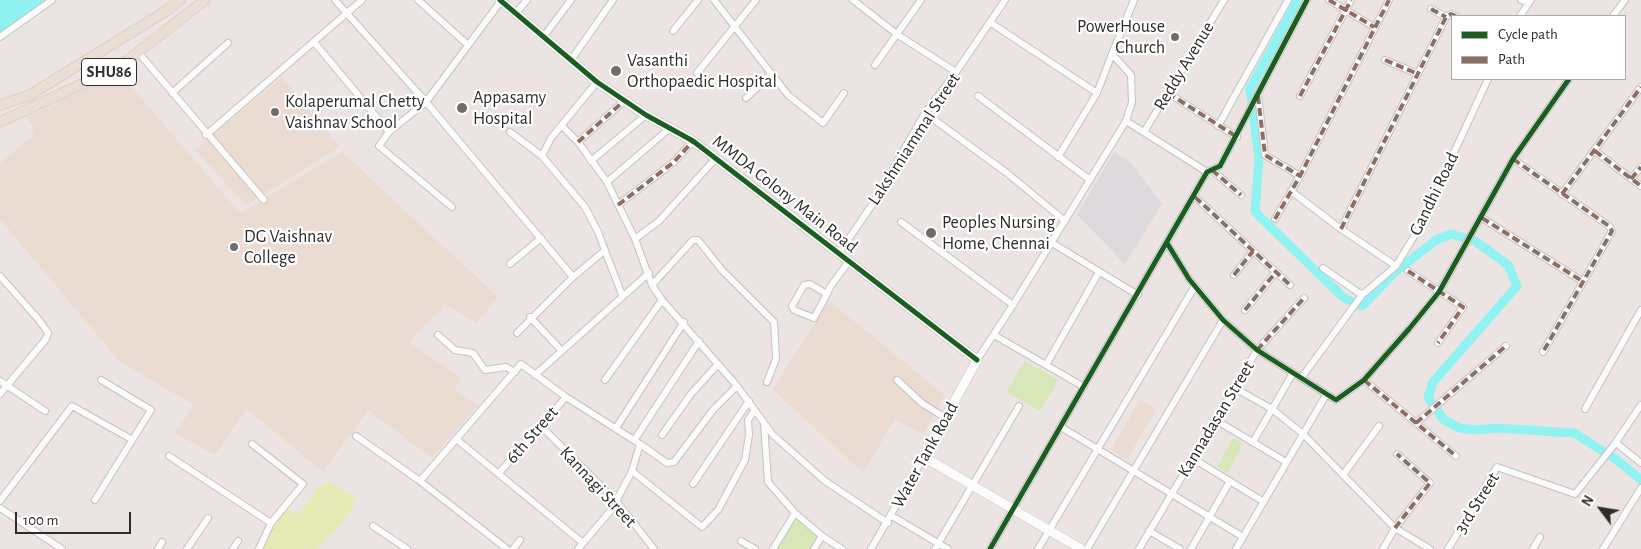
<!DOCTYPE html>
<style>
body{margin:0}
#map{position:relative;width:1641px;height:549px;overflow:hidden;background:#ebe4e2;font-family:"Alegreya Sans",sans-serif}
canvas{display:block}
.legend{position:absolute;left:1451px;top:15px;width:175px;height:65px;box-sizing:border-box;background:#fff;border:1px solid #ababab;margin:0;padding:6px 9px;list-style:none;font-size:15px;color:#2c2c2c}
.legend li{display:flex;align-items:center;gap:10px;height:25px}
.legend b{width:25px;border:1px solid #ababab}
.north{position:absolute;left:1576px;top:484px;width:50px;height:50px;-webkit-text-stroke:4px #fff;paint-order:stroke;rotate:301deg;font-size:14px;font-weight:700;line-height:20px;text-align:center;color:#2c2c2c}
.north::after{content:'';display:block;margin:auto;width:18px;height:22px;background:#2c2c2c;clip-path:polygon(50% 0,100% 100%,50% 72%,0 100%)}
.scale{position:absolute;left:15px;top:512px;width:116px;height:22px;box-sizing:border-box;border:2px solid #2c2c2c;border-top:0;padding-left:6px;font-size:15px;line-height:18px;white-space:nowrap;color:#2c2c2c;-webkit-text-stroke:4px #fff;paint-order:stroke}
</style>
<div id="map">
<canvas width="1641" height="549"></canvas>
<ul class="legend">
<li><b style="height:6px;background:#1b5e20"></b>Cycle path</li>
<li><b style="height:6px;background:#8d6e63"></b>Path</li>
</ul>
<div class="north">N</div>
<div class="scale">100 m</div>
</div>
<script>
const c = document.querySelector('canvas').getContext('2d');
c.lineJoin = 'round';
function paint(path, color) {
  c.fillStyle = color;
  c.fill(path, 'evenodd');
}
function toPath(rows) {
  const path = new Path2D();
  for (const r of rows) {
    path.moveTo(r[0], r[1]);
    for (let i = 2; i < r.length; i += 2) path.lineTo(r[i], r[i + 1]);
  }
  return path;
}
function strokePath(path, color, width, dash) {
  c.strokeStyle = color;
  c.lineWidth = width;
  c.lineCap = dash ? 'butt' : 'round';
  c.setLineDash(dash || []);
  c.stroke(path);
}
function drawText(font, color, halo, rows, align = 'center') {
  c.font = font + ' "Alegreya Sans",sans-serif';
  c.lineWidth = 4.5;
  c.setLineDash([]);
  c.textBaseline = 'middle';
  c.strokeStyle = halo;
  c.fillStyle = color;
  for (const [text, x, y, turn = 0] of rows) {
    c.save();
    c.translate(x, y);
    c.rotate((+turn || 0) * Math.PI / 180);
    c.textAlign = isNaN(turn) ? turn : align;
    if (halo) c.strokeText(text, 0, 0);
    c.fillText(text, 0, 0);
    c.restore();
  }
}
paint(toPath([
 [1114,152,1129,161,1162,204,1125,264,1077,215]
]), '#dddade');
paint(toPath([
 [120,73,240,213,342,152,498,297,476,323,445,304,409,342,461,378,454,389,478,405,432,458,368,410,323,472,247,409,215,455,175,433,194,405,119,361,0,219,0,163,35,134,27,117],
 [282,77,340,147,246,205,195,150],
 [829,301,945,395,923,434,895,419,863,473,773,389],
 [1140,400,1156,410,1127,459,1111,450]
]), '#eadbd3');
paint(toPath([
 [1025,361,1058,380,1040,411,1007,392],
 [1233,438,1243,444,1227,473,1217,467],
 [795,517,820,537,813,549,774,549]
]), '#d8e7b8');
paint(toPath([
 [329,481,354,497,355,504,346,519,317,549,262,549,273,525,288,509,298,515,320,486]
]), '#e6ebb5');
paint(toPath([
 [0,0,48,0,0,33]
]), '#90f2f1');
strokePath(toPath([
 [1298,0,1250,89,1259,157,1255,212,1344,298,1362,306,1395,272,1436,240,1451,234,1475,241,1508,265,1517,286,1433,382,1428,397,1443,419,1459,428,1477,430,1495,428,1574,433,1617,460,1641,480]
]), '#90f2f1', 9);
const street = toPath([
 [335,0,426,102,573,277],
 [418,0,468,45],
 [714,0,788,95,823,123,844,93],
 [853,0,898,35,956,72],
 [1329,0,1374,27],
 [1521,0,1529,3],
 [1431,9,1446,17],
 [516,13,527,0],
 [1520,16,1531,0],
 [1613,16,1625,0],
 [991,23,1097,93],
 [673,31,698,0],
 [544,36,571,0],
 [0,37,52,0],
 [314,42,389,132],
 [138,52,264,200],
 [571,60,613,0],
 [1385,60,1418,74],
 [875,65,921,0],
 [697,73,756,0],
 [597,82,551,138,542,156,585,207,598,232,622,295],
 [172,93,228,43],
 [1168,93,1237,137],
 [1258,95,1265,155,1300,176],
 [978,96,1090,180],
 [1300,96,1351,0],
 [746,98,771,74],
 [925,113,1007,173,1065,221],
 [1126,121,1207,172],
 [562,126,578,142,607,182,635,239,652,285,662,300,737,386,773,435,825,481,888,523],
 [1218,126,1288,0],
 [510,132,542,156],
 [1144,132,1224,0],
 [206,135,362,0],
 [578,142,624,101],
 [1595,151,1641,186],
 [1058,157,1097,93,1112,54],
 [1513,159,1609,226,1612,231,1543,352],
 [591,161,646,115],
 [1212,170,1241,195],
 [1631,179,1641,167],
 [607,182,670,128],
 [1291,191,1341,229,1396,266],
 [1562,194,1641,87],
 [1195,197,1290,285],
 [618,205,674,162,693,141],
 [452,207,379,146,389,132,426,102,501,1],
 [1482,218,1582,281],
 [1275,219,1300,176,1389,0],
 [901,222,1013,305],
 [1341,229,1446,17,1451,14,1456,16],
 [635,239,659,221,716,158],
 [1052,243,1138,295],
 [1167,243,1189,279,1223,320,1257,350,1336,400,1364,380,1409,329,1439,292,1513,159,1569,79],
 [839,253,874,202,925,113,952,78,1005,0],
 [510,264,541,238],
 [1323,268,1362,295],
 [1408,271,1463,307,1438,343],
 [1234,275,1253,251],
 [0,276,39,320,48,333,46,339,0,394],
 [652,285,693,240,698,240,722,270,774,322,776,359,767,382],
 [827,294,810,284,804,285,792,306,794,310,814,318,827,294,830,287,849,261],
 [1245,310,1276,272],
 [530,317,561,350],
 [517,333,573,277,604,251],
 [438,335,455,350,473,353,485,370,506,367,515,372],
 [994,335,1084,387],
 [977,360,1013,305,1126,121,1132,102,1131,75,1112,54,1134,0],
 [1046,365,1099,272],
 [535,375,649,273],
 [1302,377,1362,295,1396,266,1418,230,1488,79],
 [605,380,662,300],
 [897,380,923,404,946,418],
 [1364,380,1456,456],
 [0,381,45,411],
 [1233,387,1272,409,1303,434,1395,528,1430,549],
 [1585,409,1641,310],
 [1214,419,1286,462],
 [764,423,768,482,795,513,822,536,842,549],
 [1416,423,1506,346],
 [541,426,617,502,654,549],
 [1061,427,1243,537],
 [616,428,684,322],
 [662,435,691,394,718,364],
 [356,436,420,481,507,549],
 [456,439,583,543,612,509,632,471],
 [635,439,699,341],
 [1253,442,1293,373],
 [1616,443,1641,463],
 [252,444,303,484,271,523,259,549],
 [640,444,667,463,674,462,713,410,737,386],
 [169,456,271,523],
 [1192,458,1264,502],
 [499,473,566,397],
 [1343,475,1379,426],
 [420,481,521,364,566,397,640,444,632,471,702,527,718,510,745,460,749,435,748,420,754,411],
 [693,484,749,401],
 [95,500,151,410,101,380],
 [0,501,72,406,131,439],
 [0,508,62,549],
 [892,516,948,549],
 [373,526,407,549],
 [1149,531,1180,549],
 [741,541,755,549],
 [158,549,162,542],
 [187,549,208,518],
 [233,549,238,541],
 [513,549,520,540],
 [578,549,583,543],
 [773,549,795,513],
 [814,549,822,536],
 [871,549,924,457],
 [935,549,1019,406],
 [990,549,1207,172,1220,166,1307,0],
 [1038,549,1195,286],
 [1087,549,1223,320],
 [1139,549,1257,350,1304,298],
 [1191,549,1230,481],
 [1236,549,1326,395],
 [1383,549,1395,528,1430,483,1397,454],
 [1448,549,1497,467,1575,494,1614,445,1641,405],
 [1533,549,1540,537],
 [1603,549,1641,488]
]);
const secondary = toPath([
 [500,0,597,82,646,115,693,141,977,360,924,457,1081,549]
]);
const primary = toPath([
 [0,105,30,95,166,11,180,0],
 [0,122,119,67,205,0]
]);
strokePath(street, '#c4c3c4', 8);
strokePath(secondary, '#c4c3c4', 10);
strokePath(primary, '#c6c3c2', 11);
strokePath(street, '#fcfbfb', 6);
strokePath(secondary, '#fcfbfb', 9);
strokePath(primary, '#e8ded4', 10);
strokePath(toPath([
 [1329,0,1374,27],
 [1431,9,1446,17],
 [1385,60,1418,74],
 [1168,93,1237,137],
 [1258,96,1265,155,1300,176],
 [1300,96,1351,0],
 [578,142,624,101],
 [1595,151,1641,186],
 [1513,159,1609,226,1612,231,1543,352],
 [1212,170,1241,195],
 [1631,179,1641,167],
 [1562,194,1641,87],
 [1195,197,1290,285],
 [618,205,674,162,693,141],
 [1482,218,1582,281],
 [1275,219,1300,176,1389,0],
 [1341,229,1446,17,1451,14,1456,16],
 [1408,271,1463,307,1438,343],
 [1234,275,1253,251],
 [1245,310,1276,272],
 [1257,350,1304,298],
 [1364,380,1456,456],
 [1416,423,1506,346],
 [1395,528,1430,483,1397,454]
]), '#8d6e63', 4, [8, 4]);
strokePath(toPath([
 [500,0,597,82,646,115,693,141,977,360],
 [1167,243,1189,279,1223,320,1257,350,1336,400,1364,380,1409,329,1439,292,1513,159,1569,79],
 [990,549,1207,172,1220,166,1307,0]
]), '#1b5e20', 5);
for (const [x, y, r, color] of [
 [1175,37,5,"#6f6c6c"],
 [616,71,6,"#6f6c6c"],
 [462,108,6,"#6f6c6c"],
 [275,112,5,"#6f6c6c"],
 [931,233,6,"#6f6c6c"],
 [234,247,5,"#6f6c6c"]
]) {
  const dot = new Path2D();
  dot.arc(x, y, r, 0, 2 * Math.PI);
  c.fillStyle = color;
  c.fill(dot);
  strokePath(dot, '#fff', 2);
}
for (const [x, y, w] of [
 [109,72,55]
]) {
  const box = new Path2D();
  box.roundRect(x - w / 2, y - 13.5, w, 27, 4);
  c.fillStyle = '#fff';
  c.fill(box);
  strokePath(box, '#2c2c2c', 1);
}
drawText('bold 16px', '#2c2c2c', null, [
 ["SHU86",109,72]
]);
drawText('18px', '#2c2c2c', '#fff', [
 ["PowerHouse",1165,27,"right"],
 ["Church",1165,48,"right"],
 ["Vasanthi",627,61],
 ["Orthopaedic Hospital",627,82],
 ["Appasamy",473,98],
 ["Hospital",473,119],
 ["Kolaperumal Chetty",285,102],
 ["Vaishnav School",285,123],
 ["Peoples Nursing",942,223],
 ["Home, Chennai",942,244],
 ["DG Vaishnav",244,237],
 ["College",244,258]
], 'left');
drawText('18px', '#2c2c2c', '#fff', [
 ["Reddy Avenue",1184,66,-59],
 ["Lakshmiammal Street",914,139,-57],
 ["MMDA Colony Main Road",785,194,38],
 ["Gandhi Road",1434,194,-64],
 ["Kannadasan Street",1216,419,-59],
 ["6th Street",532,435,-49],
 ["Water Tank Road",925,455,-61],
 ["Kannagi Street",598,487,47],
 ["3rd Street",1477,503,-58]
]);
</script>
